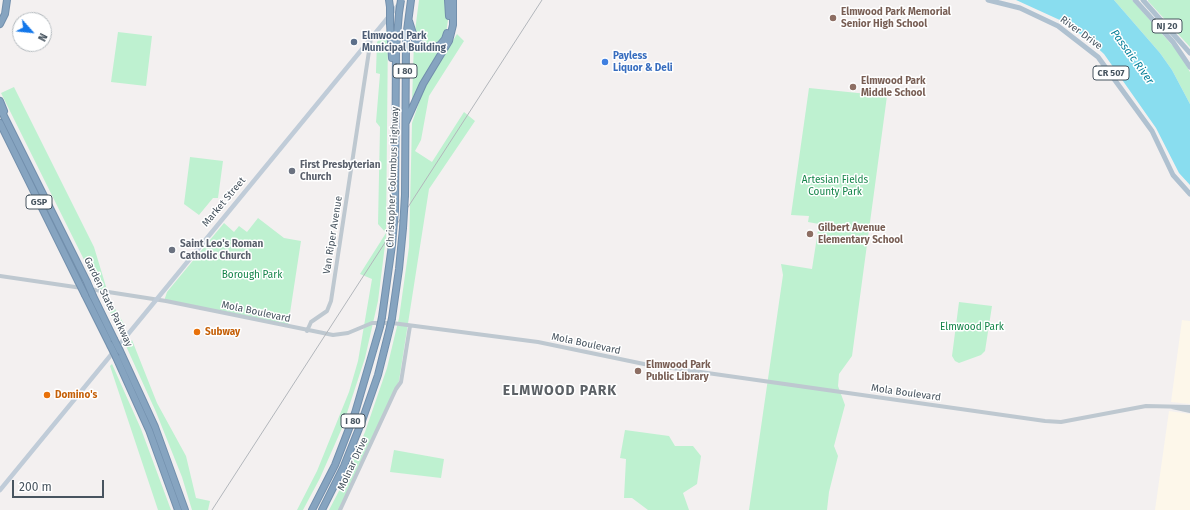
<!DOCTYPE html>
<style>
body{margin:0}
#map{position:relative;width:1190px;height:510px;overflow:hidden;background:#f3f0f0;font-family:"Fira Sans",sans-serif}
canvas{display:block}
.north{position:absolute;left:12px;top:12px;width:40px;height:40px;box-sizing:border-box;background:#fff;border:1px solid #b5bbbf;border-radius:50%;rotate:117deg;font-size:11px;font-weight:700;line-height:16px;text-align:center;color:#47545f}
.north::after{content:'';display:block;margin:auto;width:14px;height:18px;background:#1377ea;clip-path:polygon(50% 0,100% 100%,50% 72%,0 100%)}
.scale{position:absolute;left:12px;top:480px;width:92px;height:18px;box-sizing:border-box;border:2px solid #47545f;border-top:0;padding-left:5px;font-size:12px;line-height:14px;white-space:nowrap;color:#47545f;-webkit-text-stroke:3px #fff;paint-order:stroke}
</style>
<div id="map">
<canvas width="1190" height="510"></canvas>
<div class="north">N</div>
<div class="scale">200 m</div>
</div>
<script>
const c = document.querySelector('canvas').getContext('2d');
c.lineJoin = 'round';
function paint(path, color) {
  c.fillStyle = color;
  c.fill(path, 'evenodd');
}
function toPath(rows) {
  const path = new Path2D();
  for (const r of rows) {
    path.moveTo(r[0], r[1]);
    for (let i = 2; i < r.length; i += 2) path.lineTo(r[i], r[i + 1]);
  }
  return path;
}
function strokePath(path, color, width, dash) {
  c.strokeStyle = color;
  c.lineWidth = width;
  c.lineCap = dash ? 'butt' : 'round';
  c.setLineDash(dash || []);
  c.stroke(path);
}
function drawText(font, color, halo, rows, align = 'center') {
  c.font = font + ' "Fira Sans",sans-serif';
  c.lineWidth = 3;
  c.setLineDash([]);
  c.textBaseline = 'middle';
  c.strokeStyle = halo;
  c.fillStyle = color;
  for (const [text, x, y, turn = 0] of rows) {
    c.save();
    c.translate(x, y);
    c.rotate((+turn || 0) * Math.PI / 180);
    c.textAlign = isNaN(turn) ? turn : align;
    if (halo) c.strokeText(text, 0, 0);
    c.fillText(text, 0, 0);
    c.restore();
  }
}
paint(toPath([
 [1182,320,1190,321,1190,404,1171,402],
 [1169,411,1190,414,1190,510,1155,510]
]), '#fdf7ea');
paint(toPath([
 [419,0,446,0,448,20,446,33,435,47,426,46,419,40,415,31],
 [1114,0,1132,0,1179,53,1190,72,1190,104,1172,70,1160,53],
 [1148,0,1190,0,1190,47,1148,1],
 [388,29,386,237,378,301,365,358,342,428,320,478,303,510,297,510,317,471,349,392,358,361,372,279,360,274,386,233,378,224,380,127,376,122,380,74,376,73,376,71,377,42],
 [118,32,152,36,146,86,111,82],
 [457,34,464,41,429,96,421,140,415,151,432,162,464,112,475,121,429,189,399,381,340,510,329,510,340,489,365,432,387,368,399,318,409,247,412,123,424,88],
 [414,41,417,46,425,50,438,50,447,43,412,102],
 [14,87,94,247,110,300,125,326,120,332,1,93],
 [809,88,887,96,852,356,839,374,838,386,845,405,834,446,838,456,829,492,827,510,749,510,783,275,781,264,812,269,819,224,808,222,809,216,791,215],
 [190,157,223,161,218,198,213,198,199,215,184,204],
 [258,218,284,238,301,241,288,326,164,301,167,292,224,223,234,232,239,226,247,232],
 [959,302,992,306,985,351,981,355,959,363,955,361,952,356],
 [132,340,157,403,186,456,196,498,210,501,208,510,192,510,182,477,156,412,126,346],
 [112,364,141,429,171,510,158,510,110,366],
 [625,430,669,436,675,446,693,446,701,456,697,484,683,493,689,510,648,510,632,498,624,498,626,459,620,458],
 [394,450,444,459,441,478,390,472]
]), '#bef1d0');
paint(toPath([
 [1016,0,1114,0,1160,53,1172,70,1190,104,1190,185,1179,173,1156,128,1104,54,1091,42,1062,21]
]), '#89ddef');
const motorway = toPath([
 [389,0,390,7],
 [448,0,449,16],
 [409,21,415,40,424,47,432,48,440,45,445,39,447,33],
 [0,24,5,14,7,0],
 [390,24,392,58],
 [0,101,4,111],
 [0,108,87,282],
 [406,122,423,84,449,41,453,25,453,0],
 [0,123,78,281],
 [405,195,406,38,411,0],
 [395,210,396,48,399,13],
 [85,295,110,345],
 [93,296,114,339],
 [382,317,392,245],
 [392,318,399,269,403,228],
 [120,351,155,427,185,510],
 [116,357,149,430,178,510],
 [312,510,335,465,355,413,380,327],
 [322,510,344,466,362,421,378,375,390,327]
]);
strokePath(motorway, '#728fac', 8);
strokePath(toPath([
 [0,276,82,288],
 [89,289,166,301,333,335,348,333,372,323,392,323,538,342,644,364,1045,421,1061,422,1146,406,1190,407],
 [307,331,311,322,327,311,331,301,371,38],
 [1172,407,1190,411],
 [340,510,396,389,401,382,410,326]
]), '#bec8d0', 4);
strokePath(toPath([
 [0,490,400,3]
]), '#c0ccd8', 4.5);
strokePath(toPath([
 [988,0,1020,8,1058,26,1098,57,1152,131,1173,175,1190,194],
 [1135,0,1173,42,1190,67],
 [1143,0,1190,53]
]), '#afc1d0', 5);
strokePath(motorway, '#86a4c0', 6);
strokePath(toPath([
 [212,510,542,0]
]), '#b2b6bb', 1);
const motorwayBridge = toPath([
 [390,7,390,24],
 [399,13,401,0],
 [403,228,405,195],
 [392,245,395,210],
 [78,281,85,295],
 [87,282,93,296],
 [380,327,382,317],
 [390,327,392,318],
 [114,339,120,351],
 [110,345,116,357]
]);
strokePath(motorwayBridge, '#728fac', 8, []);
strokePath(motorwayBridge, '#86a4c0', 6);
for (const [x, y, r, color] of [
 [833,18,4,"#8d6e63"],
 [354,42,4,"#5c6f8a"],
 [605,62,4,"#3f7fe0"],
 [853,87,4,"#8d6e63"],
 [292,171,4,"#6b7280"],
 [810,234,4,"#8d6e63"],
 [172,250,4,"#6b7280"],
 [197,332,4,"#e8710a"],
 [638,371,4,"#8d6e63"],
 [47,395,4,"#e8710a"]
]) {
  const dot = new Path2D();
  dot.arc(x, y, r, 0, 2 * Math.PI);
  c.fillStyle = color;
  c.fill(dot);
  strokePath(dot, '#fff', 1.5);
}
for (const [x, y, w] of [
 [1167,26,30],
 [405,71,24],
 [1111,73,36],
 [39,202,26],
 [353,421,24]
]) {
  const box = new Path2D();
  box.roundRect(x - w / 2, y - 7, w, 14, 3);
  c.fillStyle = '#fff';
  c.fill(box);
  strokePath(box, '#47545f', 1);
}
drawText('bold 9px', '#47545f', null, [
 ["NJ 20",1167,26],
 ["I 80",405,71],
 ["CR 507",1111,73],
 ["GSP",39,202],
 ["I 80",353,421]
]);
drawText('bold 10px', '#785e54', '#fff', [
 ["Elmwood Park Memorial",841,12],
 ["Senior High School",841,24],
 ["Elmwood Park",861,81],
 ["Middle School",861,93],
 ["Gilbert Avenue",818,228],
 ["Elementary School",818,240],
 ["Elmwood Park",646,365],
 ["Public Library",646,377]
], 'left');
drawText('10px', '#47545f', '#fff', [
 ["River Drive",1081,33,36],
 ["Christopher Columbus Highway",393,177,-88],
 ["Market Street",224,202,-50],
 ["Van Riper Avenue",333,235,-81],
 ["Garden State Parkway",108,302,64],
 ["Mola Boulevard",256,312,12],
 ["Mola Boulevard",586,344,12],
 ["Mola Boulevard",906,393,8],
 ["Molnar Drive",353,464,-65]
]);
drawText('bold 10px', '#4e5e75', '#fff', [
 ["Elmwood Park",362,36],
 ["Municipal Building",362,48]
], 'left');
drawText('bold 10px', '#366cbe', '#fff', [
 ["Payless",613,56],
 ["Liquor & Deli",613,68]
], 'left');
drawText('bold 10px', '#5b616d', '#fff', [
 ["First Presbyterian",300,165],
 ["Church",300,177],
 ["Saint Leo's Roman",180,244],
 ["Catholic Church",180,256]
], 'left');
drawText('10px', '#148449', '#fff', [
 ["Artesian Fields",835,180],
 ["County Park",835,192],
 ["Borough Park",252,275],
 ["Elmwood Park",972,327]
]);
drawText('bold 10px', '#c56008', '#fff', [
 ["Subway",205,332],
 ["Domino's",55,395]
], 'left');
drawText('italic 11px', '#08809a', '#fff', [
 ["Passaic River",1132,57,54]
]);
c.letterSpacing = '1px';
drawText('bold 14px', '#5c6166', '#fff', [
 ["ELMWOOD PARK",560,391]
]);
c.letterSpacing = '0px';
</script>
